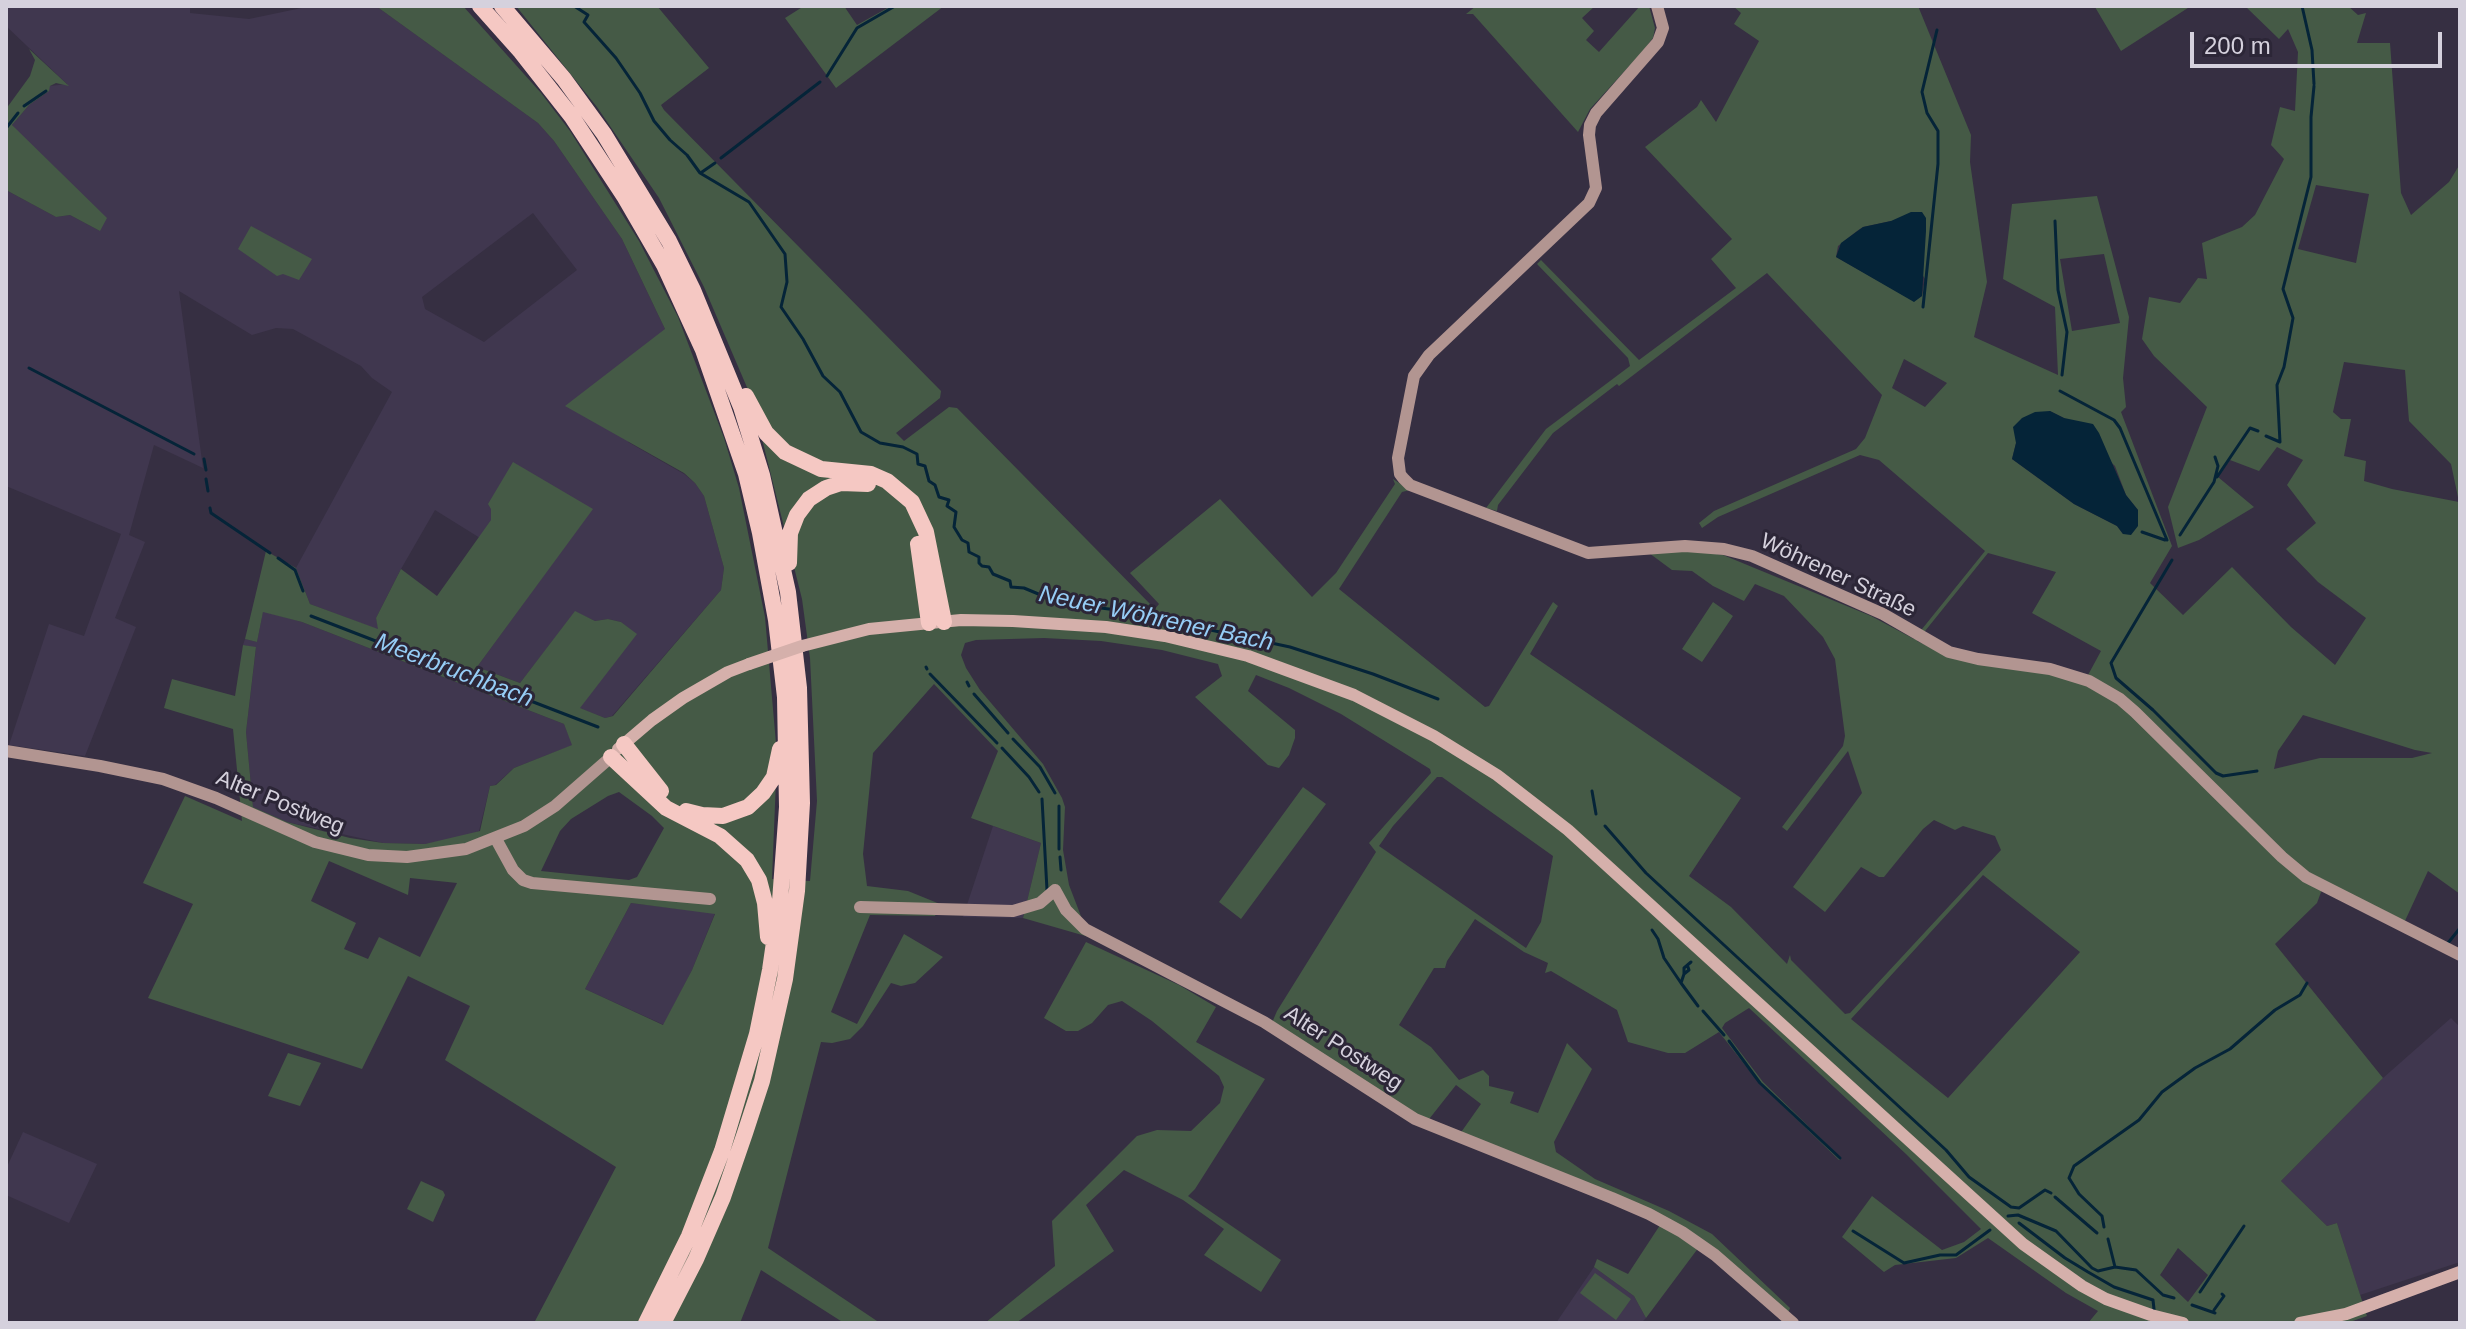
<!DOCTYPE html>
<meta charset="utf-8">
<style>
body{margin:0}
#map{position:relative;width:2466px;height:1329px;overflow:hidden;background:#362f42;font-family:Helvetica,sans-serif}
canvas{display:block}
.frame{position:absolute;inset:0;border:8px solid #d5d1dd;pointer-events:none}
.scale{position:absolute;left:2190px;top:32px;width:252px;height:36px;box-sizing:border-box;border:4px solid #d5d1dd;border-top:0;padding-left:10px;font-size:24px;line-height:28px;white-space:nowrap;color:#d5d1dd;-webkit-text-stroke:6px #2c2637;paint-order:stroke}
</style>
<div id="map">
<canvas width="2466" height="1329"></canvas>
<div class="frame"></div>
<div class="scale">200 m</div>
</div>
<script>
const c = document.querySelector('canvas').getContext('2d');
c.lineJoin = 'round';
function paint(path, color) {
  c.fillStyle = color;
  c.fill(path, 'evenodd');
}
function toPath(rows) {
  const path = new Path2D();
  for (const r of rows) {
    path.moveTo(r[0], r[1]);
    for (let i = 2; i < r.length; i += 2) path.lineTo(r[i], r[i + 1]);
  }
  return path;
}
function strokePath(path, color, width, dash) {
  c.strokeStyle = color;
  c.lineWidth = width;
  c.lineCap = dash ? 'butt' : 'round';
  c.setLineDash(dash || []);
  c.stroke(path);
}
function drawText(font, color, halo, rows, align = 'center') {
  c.font = font + ' Helvetica,sans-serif';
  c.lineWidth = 6;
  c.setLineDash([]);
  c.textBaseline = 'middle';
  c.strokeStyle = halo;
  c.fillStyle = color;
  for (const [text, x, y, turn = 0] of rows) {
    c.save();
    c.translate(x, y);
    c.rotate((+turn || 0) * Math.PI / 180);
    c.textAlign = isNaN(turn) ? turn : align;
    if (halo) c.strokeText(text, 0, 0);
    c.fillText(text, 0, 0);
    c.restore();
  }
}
paint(toPath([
 [6,6,190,6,190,13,249,19,311,6,376,6,538,123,554,141,622,239,665,329,628,442,684,474,695,483,704,496,724,568,721,590,612,716,605,718,579,708,636,634,621,622,608,619,595,621,575,612,520,683,477,667,592,509,491,509,492,520,480,538,435,510,401,569,376,618,379,630,310,604,296,568,392,392,372,378,361,366,293,329,276,328,252,335,179,291,203,468,154,445,129,535,145,542,115,618,136,627,85,756,9,745,49,624,84,636,121,534,6,486,6,190,56,217,70,215,100,231,12,125,29,105,45,94,50,86,67,84,6,26],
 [533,213,577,270,484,342,425,309,422,297],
 [263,611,302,622,564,724,573,745,514,768,495,785,490,786,479,831,464,837,425,844,383,843,287,822,253,807,246,732,256,648,243,645,245,639,257,642],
 [993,826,1041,843,1023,918,963,917],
 [631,903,715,913,692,970,664,1025,585,989],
 [2451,1018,2460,1027,2460,1262,2360,1295,2337,1223,2327,1226,2281,1181,2383,1078],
 [23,1132,97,1164,69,1223,6,1195,6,1169],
 [1594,1267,1634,1296,1646,1318,1641,1323,1556,1323]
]), '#40374f');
paint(toPath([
 [376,6,463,6,541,93,570,131,639,241,678,317,724,438,739,488,765,617,777,755,772,879,810,881,817,801,810,658,802,599,752,399,704,287,659,198,597,107,516,6,657,6,709,68,661,105,664,110,941,391,940,398,896,433,904,441,949,407,957,408,1155,609,1159,604,1130,573,1220,499,1312,597,1336,573,1395,484,1393,479,1410,490,1402,492,1339,589,1485,707,1489,706,1553,602,1558,606,1530,654,1741,798,1689,876,1731,907,1787,964,1790,955,1791,960,1845,1014,1850,1013,2001,850,1995,836,1963,826,1955,830,1934,820,1923,829,1884,877,1879,877,1861,867,1825,912,1793,887,1862,793,1848,751,1787,831,1782,827,1843,746,1845,736,1835,659,1823,637,1784,596,1755,584,1744,601,1713,586,1692,571,1672,570,1649,553,1692,550,1723,555,1871,616,1914,639,1985,551,1879,460,1860,455,1718,517,1702,528,1699,523,1714,511,1856,449,1865,438,1882,395,1767,273,1619,386,1617,384,1553,433,1498,505,1497,511,1486,508,1546,429,1630,366,1628,358,1537,264,1541,260,1639,360,1736,288,1711,259,1732,239,1645,147,1697,107,1701,100,1716,122,1759,41,1734,24,1741,13,1733,6,1918,6,1971,135,1970,162,1987,282,1974,337,2058,375,2055,307,2003,279,2012,204,2097,196,2129,317,2123,378,2126,407,2121,412,2172,546,2150,583,2183,615,2232,567,2291,627,2335,665,2366,618,2318,582,2286,549,2316,523,2287,485,2303,460,2277,447,2259,471,2230,460,2218,477,2254,507,2199,540,2178,548,2168,507,2207,407,2154,356,2142,339,2149,297,2180,303,2198,278,2207,279,2202,243,2242,227,2255,215,2284,159,2271,145,2280,107,2295,111,2298,52,2288,29,2279,39,2245,6,2348,6,2358,15,2366,13,2357,43,2390,43,2401,193,2411,215,2449,182,2460,164,2460,894,2428,871,2404,923,2324,884,2317,903,2275,944,2383,1078,2281,1181,2327,1226,2337,1223,2367,1316,2347,1323,2088,1323,2098,1311,2066,1293,1988,1238,1956,1258,1895,1265,1884,1272,1842,1237,1872,1196,1942,1250,1964,1242,1981,1229,1906,1154,1749,1008,1725,1023,1722,1028,1763,1082,1841,1158,1839,1160,1759,1083,1719,1032,1685,1053,1668,1053,1628,1042,1617,1010,1551,971,1545,973,1548,963,1524,952,1475,919,1447,961,1445,968,1434,968,1399,1025,1431,1047,1459,1080,1483,1070,1489,1076,1489,1086,1514,1092,1510,1103,1538,1113,1567,1043,1592,1069,1554,1142,1556,1152,1595,1179,1669,1211,1712,1234,1790,1308,1786,1318,1702,1243,1646,1318,1634,1296,1594,1267,1597,1259,1628,1274,1664,1219,1457,1138,1481,1104,1456,1085,1426,1123,1271,1025,1277,1011,1376,852,1369,843,1431,773,1430,769,1341,714,1289,688,1256,675,1248,691,1295,730,1295,738,1289,755,1279,768,1268,765,1195,697,1222,676,1218,664,1162,650,1101,641,1044,638,976,640,965,643,961,655,966,668,980,690,1043,764,1062,798,1065,807,1063,850,1069,885,1089,937,1023,918,1041,843,971,818,998,751,934,684,873,753,863,854,867,886,908,891,940,904,935,916,870,915,831,1012,857,1024,904,934,943,957,915,983,901,986,891,983,863,1026,850,1039,832,1043,821,1042,768,1248,880,1323,844,1323,761,1270,740,1323,534,1323,616,1167,445,1060,470,1006,408,976,362,1069,148,998,193,904,143,883,185,796,242,821,233,729,164,708,172,679,235,696,243,645,256,647,246,732,253,807,287,822,350,838,383,843,425,844,480,831,490,786,496,785,514,768,572,745,564,724,302,622,263,612,257,642,245,639,266,551,296,568,310,604,378,629,376,618,401,569,437,596,491,520,491,509,488,504,513,462,593,509,477,667,520,683,575,611,595,621,608,619,621,622,637,634,580,708,605,718,613,716,721,590,724,568,704,496,695,483,684,473,565,406,665,329,622,239,554,141,538,123],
 [2316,185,2369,194,2356,263,2298,249],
 [1891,221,1925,279,1922,296,1914,301,1836,257,1838,246,1857,231,1863,227],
 [2104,254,2120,323,2072,331,2060,259],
 [1904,359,1947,383,1925,407,1892,388],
 [2344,362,2405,370,2409,421,2451,464,2459,502,2392,489,2364,481,2366,461,2344,456,2351,419,2341,419,2333,412],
 [2050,411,2064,418,2115,466,2126,495,2138,510,2123,534,2117,526,2074,504,2012,459,2016,443],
 [1988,553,2056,572,2032,613,2101,651,2088,675,1955,659,1917,641],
 [2303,715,2415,750,2432,753,2412,758,2320,758,2274,769,2278,751],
 [1437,777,1442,777,1553,856,1541,922,1526,948,1379,846,1393,826],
 [619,792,652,816,664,828,637,877,629,880,541,871,560,831,571,819,608,796],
 [329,861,408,895,410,878,457,883,420,957,379,937,368,959,344,949,356,923,311,901],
 [1983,875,2080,952,1948,1098,1851,1019],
 [631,903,715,914,692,970,663,1025,585,989],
 [2178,1248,2208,1275,2188,1302,2160,1275],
 [804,6,844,6,857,25,891,6,944,6,836,88,785,18],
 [1476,6,1595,6,1582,18,1594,31,1586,40,1599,52,1640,6,1649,6,1655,28,1653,38,1642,52,1590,109,1578,132,1473,14,1466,14],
 [2097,6,2191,6,2121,51,2095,7],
 [29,49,69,86,56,83,50,86,49,91,29,105,12,125,107,218,100,231,70,215,56,217,6,190,6,109,30,76,35,60],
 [251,226,312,259,299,280,283,274,277,276,238,249],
 [1713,602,1733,616,1702,662,1682,649],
 [1303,787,1326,804,1241,919,1219,902],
 [1086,942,1179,985,1216,1007,1196,1042,1265,1079,1195,1189,1188,1196,1281,1260,1261,1292,1204,1255,1224,1229,1183,1200,1124,1170,1086,1205,1114,1251,1016,1323,985,1323,1055,1266,1052,1221,1137,1136,1157,1130,1191,1131,1220,1103,1224,1087,1219,1076,1152,1021,1122,1001,1108,1005,1092,1023,1078,1031,1066,1031,1044,1018],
 [288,1053,321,1063,300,1106,268,1096],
 [421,1181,443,1191,445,1195,433,1222,407,1209],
 [1595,1273,1631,1299,1616,1320,1580,1293]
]), '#455a46');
paint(toPath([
 [1911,212,1922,212,1926,218,1926,231,1922,296,1914,302,1836,257,1841,243,1863,227,1891,221],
 [2050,411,2064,418,2093,424,2099,433,2126,495,2138,510,2138,526,2131,535,2123,534,2117,526,2074,504,2012,459,2016,443,2013,427,2022,418,2035,412]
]), '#052438');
strokePath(toPath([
 [574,6,588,15,584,22,616,58,640,93,654,121,670,140,687,155,700,173,749,202,785,254,787,282,781,307,803,339,823,376,840,392,861,432,880,443,903,447,917,454,918,464,925,466,929,481,935,485,939,497,949,500,947,506,956,512,954,527,962,540,968,543,969,552,979,557,979,563,982,566,989,567,993,574,1010,581,1011,587,1024,588,1060,603,1117,610,1290,647,1373,674,1438,699],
 [2302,6,2312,50,2314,84],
 [827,76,857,28,895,6],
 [24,106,46,91],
 [7,127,18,113],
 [721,158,820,82],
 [702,172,715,163],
 [2055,221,2058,290,2067,332,2062,375],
 [1923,307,1938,164,1938,131,1927,113,1922,92,1937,30],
 [29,368,194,454],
 [2060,391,2114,420,2120,428,2167,540],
 [2266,436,2280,442,2277,385,2284,367,2293,318,2283,289,2311,177,2311,117,2314,86],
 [204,459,206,470],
 [2217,477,2250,428,2258,431],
 [206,479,208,491],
 [210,508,211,513,270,553],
 [2142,532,2165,540],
 [2180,535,2214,482,2218,466,2215,457],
 [278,558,295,570,303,591],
 [2172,560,2111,663,2116,678,2153,710,2216,773,2223,776,2257,771],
 [311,616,598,727],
 [926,667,927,669],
 [930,674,997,743],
 [967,682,969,686],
 [974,694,1008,733],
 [1013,739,1040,767,1055,793],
 [1002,748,1029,777,1039,792],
 [1592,791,1596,814],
 [1042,799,1047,890],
 [1605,826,1646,873,1946,1150,1969,1177,2011,1207,2019,1208,2045,1190,2051,1193],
 [1059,849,1059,806],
 [1060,857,1061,870],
 [1652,930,1658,939,1664,958,1681,983],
 [2448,943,2460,928],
 [1688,967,1689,970,1684,974,1684,968,1691,962],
 [1684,974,1681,983,1698,1006],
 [1703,1011,1724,1035],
 [1729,1041,1760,1083,1840,1158],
 [2055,1197,2097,1233],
 [2008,1216,2018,1215,2056,1231,2092,1268,2098,1271,2115,1267,2136,1270,2163,1295,2174,1298],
 [2019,1223,2065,1258,2088,1272,2114,1287,2153,1300,2154,1309],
 [2104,1227,2102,1216,2079,1194,2069,1178,2074,1166,2139,1120,2162,1092,2195,1068,2230,1049,2275,1010,2300,995,2307,983],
 [1853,1231,1904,1263,1940,1255,1956,1255,1990,1230],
 [2108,1239,2115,1267],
 [2200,1292,2244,1226],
 [2192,1305,2215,1313],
 [2214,1310,2224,1296,2222,1294]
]), '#052438', 3);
strokePath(toPath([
 [1657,6,1663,28,1658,42,1596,113,1590,125,1589,135,1596,188,1589,203,1429,355,1414,376,1398,458,1400,474,1403,478,1410,485,1588,553,1685,546,1724,549,1752,556,1883,614,1949,652,1978,659,2050,669,2089,681,2120,699,2135,712,2282,857,2306,877,2460,955],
 [6,751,100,766,163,779,216,798,315,842,368,855,407,857,466,849,524,826,555,806,611,757],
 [496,839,513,870,523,880,532,883,710,899],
 [860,907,1013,911,1040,903,1055,890,1066,910,1085,929,1264,1022,1415,1119,1612,1198,1649,1214,1682,1232,1715,1255,1793,1323]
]), '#b29591', 12);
strokePath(toPath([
 [802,646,869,629,961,620,1013,621,1106,627,1165,636,1248,656,1354,695,1434,736,1497,775,1568,830,2023,1244,2082,1286,2106,1299,2151,1315,2183,1323],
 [618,749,652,720,683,698,728,672,749,664],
 [2300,1323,2346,1314,2460,1272]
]), '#d5b0ab', 12);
strokePath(toPath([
 [480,6,521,52,572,117,624,196,664,265,703,350,746,474,760,533,776,620,785,697,787,807,780,901,770,970,757,1034,722,1151,689,1236,646,1323],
 [502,6,564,79,604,134,669,241,693,290,741,407,762,475,788,592,799,688,802,803,797,891,785,979,762,1081,745,1133,723,1197,696,1259,663,1323],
 [746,396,766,433,785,452,821,469,871,474,887,481,912,502,926,532,944,622],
 [918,544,929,623],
 [789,563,790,533,797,515,809,499,826,488,841,483,868,484],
 [624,744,661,791],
 [611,757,666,808,720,836,747,860,759,880,765,903,768,937],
 [686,811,702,815,723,816,748,807,763,793,774,777,780,749]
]), '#f5c8c3', 16);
strokePath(toPath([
 [749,664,802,646]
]), '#d5b0ab', 12);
drawText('22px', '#d5d1dd', '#2c2637', [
 ["Wöhrener Straße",1838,576,25],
 ["Alter Postweg",280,803,22],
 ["Alter Postweg",1343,1049,33]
]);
drawText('italic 24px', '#96cdf6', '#2c2637', [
 ["Neuer Wöhrener Bach",1156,619,12],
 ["Meerbruchbach",454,671,21]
]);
</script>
